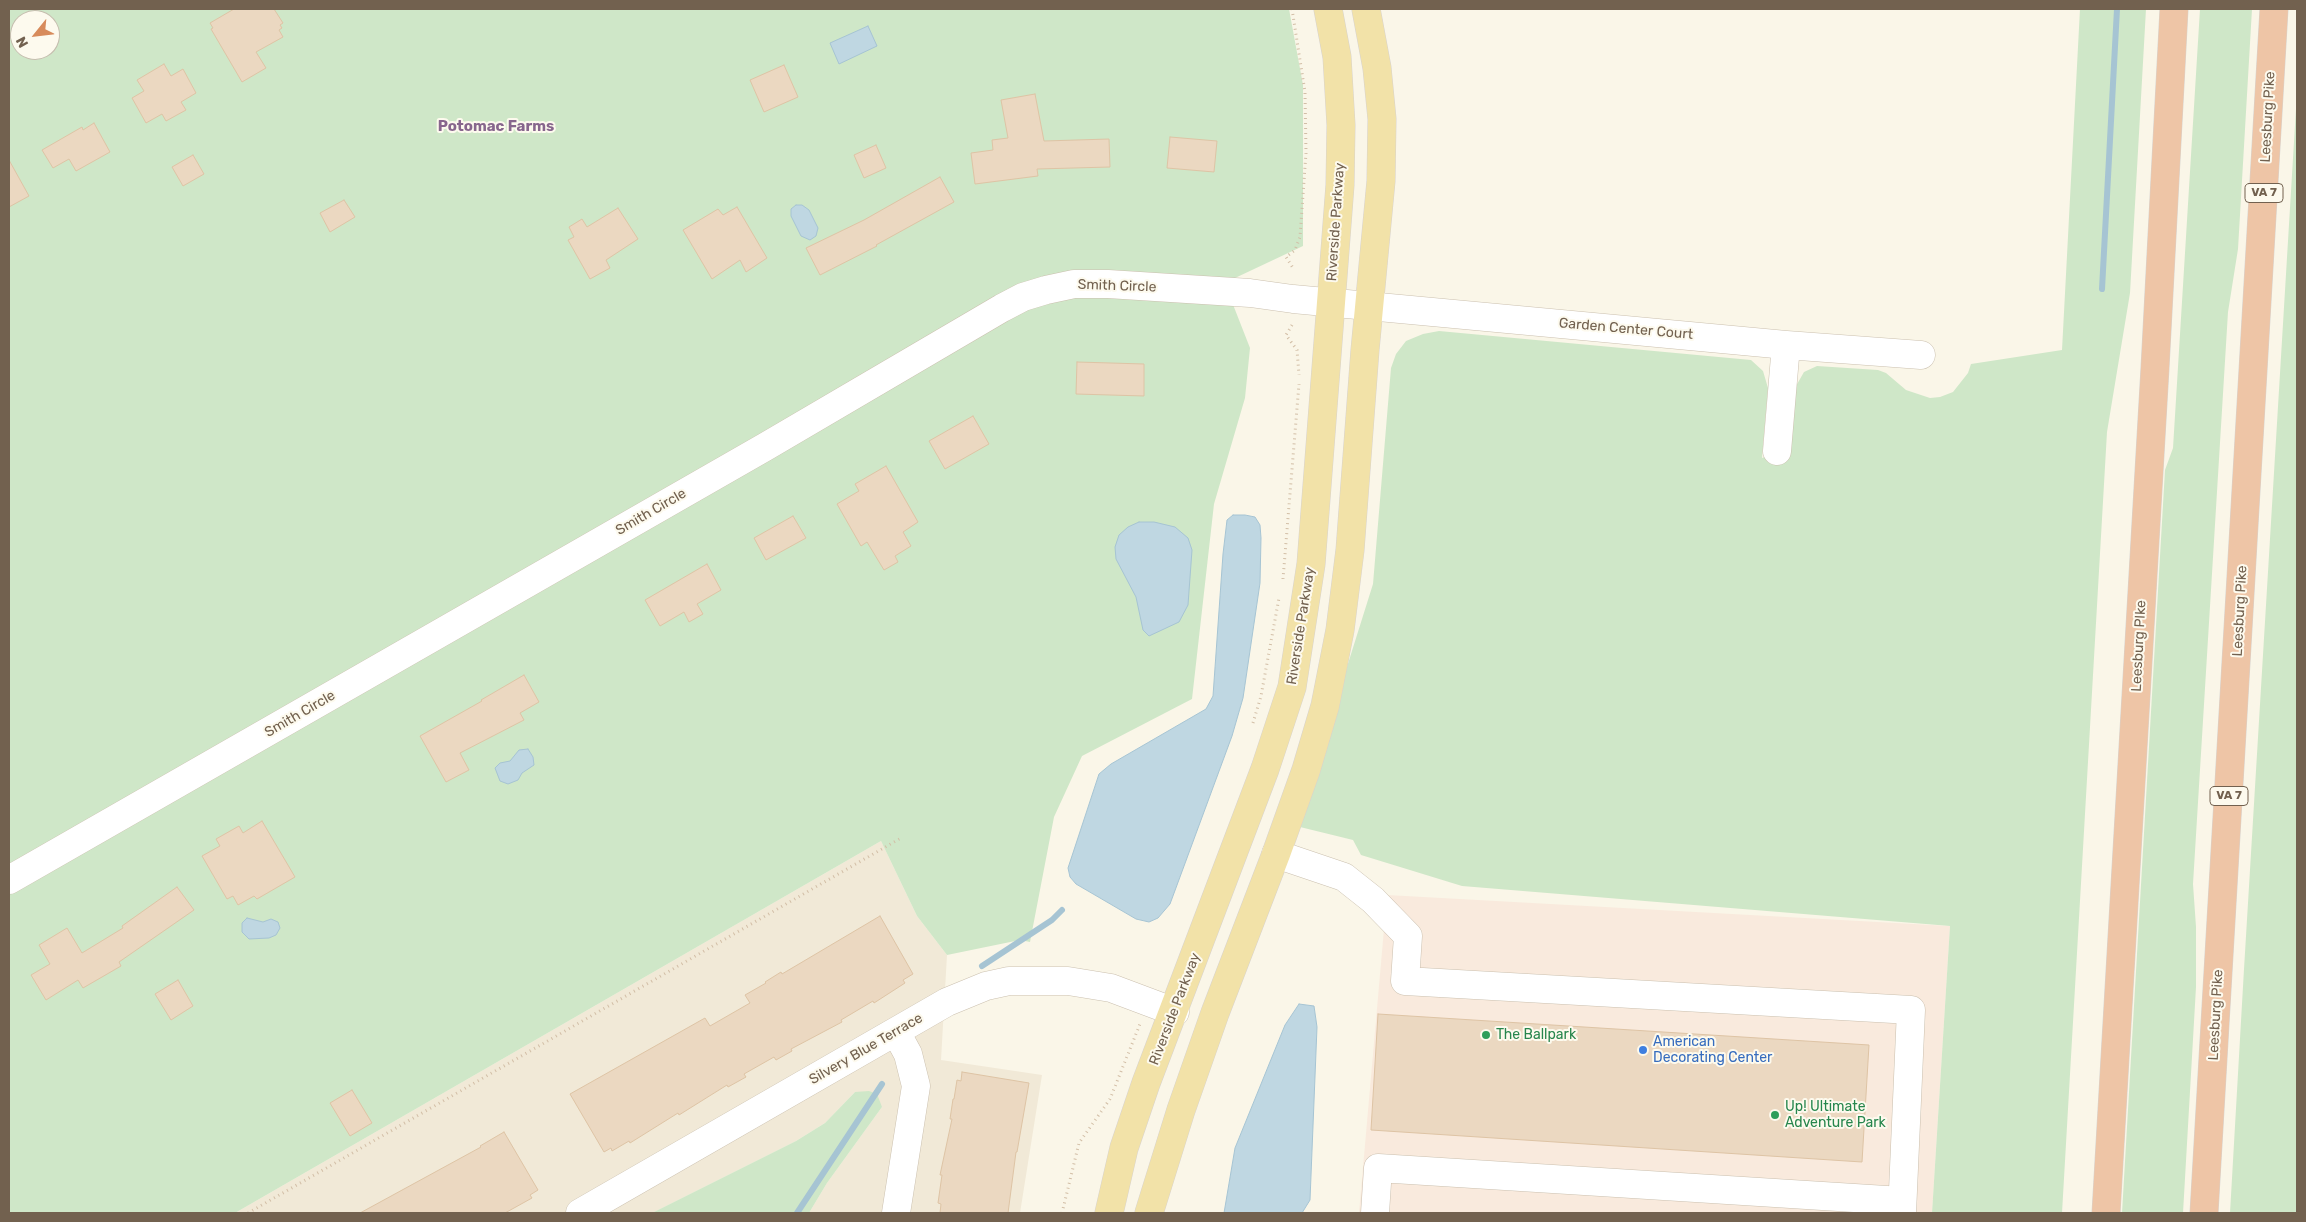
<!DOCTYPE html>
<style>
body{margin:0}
#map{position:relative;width:2306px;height:1222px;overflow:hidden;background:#faf6e8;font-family:Rubik,sans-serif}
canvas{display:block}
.frame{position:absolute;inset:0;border:10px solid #72614f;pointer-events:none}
.north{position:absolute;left:10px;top:10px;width:50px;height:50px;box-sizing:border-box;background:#fdfaee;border:1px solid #c5bdae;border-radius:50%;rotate:241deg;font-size:14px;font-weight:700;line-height:20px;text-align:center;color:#72614f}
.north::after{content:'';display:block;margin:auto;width:18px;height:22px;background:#d78b5b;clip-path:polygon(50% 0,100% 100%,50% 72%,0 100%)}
</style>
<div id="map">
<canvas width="2306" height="1222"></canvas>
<div class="frame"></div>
<div class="north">N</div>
</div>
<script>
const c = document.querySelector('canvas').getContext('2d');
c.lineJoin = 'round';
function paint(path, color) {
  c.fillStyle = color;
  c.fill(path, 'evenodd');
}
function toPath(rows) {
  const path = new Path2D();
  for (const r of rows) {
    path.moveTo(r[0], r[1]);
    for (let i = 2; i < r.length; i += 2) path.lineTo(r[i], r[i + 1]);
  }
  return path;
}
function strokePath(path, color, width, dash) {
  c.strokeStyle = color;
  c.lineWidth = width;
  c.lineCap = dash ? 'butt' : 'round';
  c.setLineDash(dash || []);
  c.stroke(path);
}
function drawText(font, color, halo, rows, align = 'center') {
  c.font = font + ' Rubik,sans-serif';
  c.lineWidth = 4;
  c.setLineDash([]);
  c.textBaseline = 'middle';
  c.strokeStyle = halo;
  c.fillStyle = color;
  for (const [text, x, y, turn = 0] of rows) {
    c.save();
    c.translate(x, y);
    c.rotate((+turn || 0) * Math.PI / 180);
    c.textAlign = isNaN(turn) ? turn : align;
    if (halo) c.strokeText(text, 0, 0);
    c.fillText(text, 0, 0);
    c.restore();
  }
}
paint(toPath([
 [881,841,917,916,947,955,941,1060,1042,1075,1020,1213,809,1213,827,1183,882,1107,855,1092,825,1123,796,1141,652,1213,235,1213]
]), '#f1e9d7');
paint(toPath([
 [1387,895,1950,926,1932,1213,1359,1213]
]), '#f9eadd');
paint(toPath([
 [9,9,1289,9,1303,85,1303,246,1235,278,1232,302,1250,348,1245,398,1214,504,1192,699,1082,756,1054,817,1030,942,1020,940,947,955,917,916,881,841,235,1213,9,1213],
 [20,20,50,20,50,50,20,50],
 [2080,9,2146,9,2130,293,2107,432,2062,1213,1932,1213,1950,926,1462,886,1361,855,1353,840,1300,827,1325,755,1346,670,1373,584,1391,368,1396,354,1406,341,1423,334,1439,331,1751,360,1763,371,1768,388,1762,458,1789,445,1796,386,1804,372,1817,366,1878,370,1886,373,1906,390,1930,398,1940,397,1953,392,1968,373,1971,364,2062,350],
 [2200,9,2252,9,2238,249,2228,312,2193,884,2196,927,2196,987,2183,1213,2122,1213,2165,470,2173,448],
 [2297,92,2297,1213,2230,1213,2244,969],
 [869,1091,877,1094,882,1107,827,1183,809,1213,652,1213,796,1141,825,1123,855,1092]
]), '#cfe7c8');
const water = toPath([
 [868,26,877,46,839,64,830,43,868,26],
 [796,205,802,205,809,210,818,228,816,236,810,240,801,236,791,216,791,209,796,205],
 [1233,515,1245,515,1255,517,1260,525,1261,538,1260,583,1243,698,1232,736,1170,904,1158,918,1149,922,1136,919,1076,884,1070,877,1068,868,1099,774,1111,764,1206,709,1213,696,1223,554,1227,520,1233,515],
 [1139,522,1154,522,1175,527,1188,538,1192,550,1188,605,1179,622,1149,636,1143,630,1136,597,1116,559,1115,547,1119,535,1128,527,1139,522],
 [528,749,533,757,534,765,522,773,518,780,508,784,500,781,495,768,500,763,510,761,519,750,528,749],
 [247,918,263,922,271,919,278,922,280,928,276,935,269,938,249,939,242,932,242,923,247,918],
 [1299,1004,1314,1006,1317,1027,1310,1200,1302,1213,1224,1213,1235,1148,1285,1025,1299,1004]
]);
paint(water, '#bfd7e2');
strokePath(water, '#a6c4d3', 1);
strokePath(toPath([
 [2102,289,2117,9],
 [982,966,1052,920,1062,910],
 [797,1213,882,1084]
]), '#a6c4d3', 6);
const building = toPath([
 [234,9,274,9,283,23,280,25,282,28,279,30,283,37,256,52,266,68,242,82,211,29,213,28,210,23,234,9],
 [164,64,171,76,183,69,196,93,181,102,186,110,166,121,162,114,146,123,132,98,144,91,137,80,164,64],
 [784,65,798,97,764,112,750,80,784,65],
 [1035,94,1044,141,1109,139,1110,167,1037,169,1038,176,975,184,971,153,993,150,992,140,1008,138,1001,100,1035,94],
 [94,123,110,152,76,171,69,159,53,168,42,150,82,127,83,130,94,123],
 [1170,137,1217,141,1214,172,1167,168,1170,137],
 [876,145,886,168,864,178,854,155,876,145],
 [193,155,204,174,183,186,172,167,193,155],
 [9,160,29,196,9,207,9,160],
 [940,177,954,202,876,245,877,246,820,275,806,248,864,220,940,177],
 [344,200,355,217,330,232,320,213,344,200],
 [737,207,767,258,746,272,740,260,712,279,683,230,718,209,723,215,737,207],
 [618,208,638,239,606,260,610,268,590,279,568,240,574,237,569,227,582,219,587,227,618,208],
 [1077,362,1144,364,1144,396,1076,394,1077,362],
 [973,416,989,444,945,469,929,441,973,416],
 [886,466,918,522,903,532,911,546,895,556,898,562,884,570,867,542,861,546,837,504,859,491,855,484,886,466],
 [793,516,806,538,766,560,754,538,793,516],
 [707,564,721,590,697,604,703,614,689,622,684,612,660,626,645,600,707,564],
 [524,675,539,702,520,713,524,720,460,753,469,770,446,782,420,736,482,701,481,700,524,675],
 [262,821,295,877,257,899,254,896,238,905,233,896,227,899,202,856,220,846,216,839,239,826,243,833,262,821],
 [177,887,194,910,119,962,121,966,83,988,78,980,46,1000,31,975,50,964,39,945,67,928,82,953,123,928,122,926,177,887],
 [880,916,913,974,903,980,905,983,874,1003,873,1001,841,1020,842,1022,791,1049,792,1051,776,1060,774,1057,744,1074,746,1077,728,1087,727,1085,679,1115,678,1113,630,1143,629,1141,612,1151,611,1148,604,1152,570,1094,705,1018,710,1026,750,1003,745,995,766,983,765,982,781,972,782,974,880,916],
 [178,980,193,1006,171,1020,155,994,178,980],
 [1378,1014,1869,1045,1862,1162,1371,1130,1378,1014],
 [962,1072,1029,1083,1017,1152,1016,1152,1008,1213,940,1213,941,1204,938,1203,942,1175,940,1175,952,1119,950,1119,953,1099,954,1099,957,1080,961,1081,962,1072],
 [352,1090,372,1123,350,1136,330,1103,352,1090],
 [504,1132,538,1190,530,1195,532,1198,505,1213,360,1213,481,1147,480,1146,504,1132]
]);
paint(building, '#ebd8c1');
strokePath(building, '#dec4a5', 1);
const minor = toPath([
 [1777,451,1786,345],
 [1276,854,1344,877,1373,900,1408,936,1405,981,1911,1010,1902,1213],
 [9,880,765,447,1002,308,1023,297,1046,290,1074,284,1108,284,1250,293,1293,299,1786,345,1921,355],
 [580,1213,947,1002,986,986,1009,981,1068,981,1111,988,1175,1012],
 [896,1213,916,1086,908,1054,896,1032],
 [1375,1213,1378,1168,1902,1201]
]);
const major = toPath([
 [1109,1213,1124,1148,1146,1083,1265,769,1292,687,1311,564,1340,185,1341,125,1337,57,1328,9],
 [1149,1213,1181,1110,1215,1013,1276,854,1306,770,1325,706,1340,630,1350,550,1365,350,1381,181,1382,119,1377,68,1366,9]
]);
const highway = toPath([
 [2106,1213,2155,368,2174,9],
 [2204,1213,2274,9]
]);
strokePath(minor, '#cbc0af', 29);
strokePath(major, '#d8d3ce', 29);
strokePath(highway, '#d8d3ce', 29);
strokePath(toPath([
 [1292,9,1305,92,1306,153,1300,237,1295,250,1286,257,1293,268],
 [1292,325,1286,335,1297,350,1299,375],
 [1283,579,1299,384],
 [1253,723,1261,696,1279,598],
 [248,1213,901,838],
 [1062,1213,1079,1143,1110,1099,1140,1024]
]), '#d2bea6', 3, [1, 4]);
strokePath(minor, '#fff', 28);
strokePath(major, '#f2e2a8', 28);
strokePath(highway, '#eec5a6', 28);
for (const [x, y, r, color] of [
 [1486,1035,5,"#2e9e5b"],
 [1643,1050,5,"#3f7fe0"],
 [1775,1115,5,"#2e9e5b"]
]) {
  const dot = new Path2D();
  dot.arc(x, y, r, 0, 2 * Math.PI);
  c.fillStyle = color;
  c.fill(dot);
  strokePath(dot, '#fdfaee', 2);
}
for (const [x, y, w] of [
 [2264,193,38],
 [2229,796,38]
]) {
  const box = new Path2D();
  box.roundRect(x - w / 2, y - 9.5, w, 19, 4);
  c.fillStyle = '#fdfaee';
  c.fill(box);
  strokePath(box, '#72614f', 1);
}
drawText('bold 12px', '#72614f', null, [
 ["VA 7",2264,193],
 ["VA 7",2229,796]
]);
drawText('14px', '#72614f', '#fdfaee', [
 ["Leesburg Pike",2268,117,-87],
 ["Riverside Parkway",1336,222,-86],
 ["Smith Circle",1117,286,2],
 ["Garden Center Court",1626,329,5],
 ["Smith Circle",651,512,-30],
 ["Leesburg Pike",2240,611,-87],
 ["Riverside Parkway",1301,626,-81],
 ["Leesburg PIke",2139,646,-87],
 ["Smith Circle",300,714,-30],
 ["Riverside Parkway",1175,1009,-69],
 ["Leesburg Pike",2216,1015,-87],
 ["Silvery Blue Terrace",866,1049,-30]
]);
drawText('14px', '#27864d', '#fdfaee', [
 ["The Ballpark",1496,1035],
 ["Up! Ultimate",1785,1107],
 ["Adventure Park",1785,1123]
], 'left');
drawText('14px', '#366cbe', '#fdfaee', [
 ["American",1653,1042],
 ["Decorating Center",1653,1058]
], 'left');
drawText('bold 15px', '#87668d', '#fdfaee', [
 ["Potomac Farms",496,127]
]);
</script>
